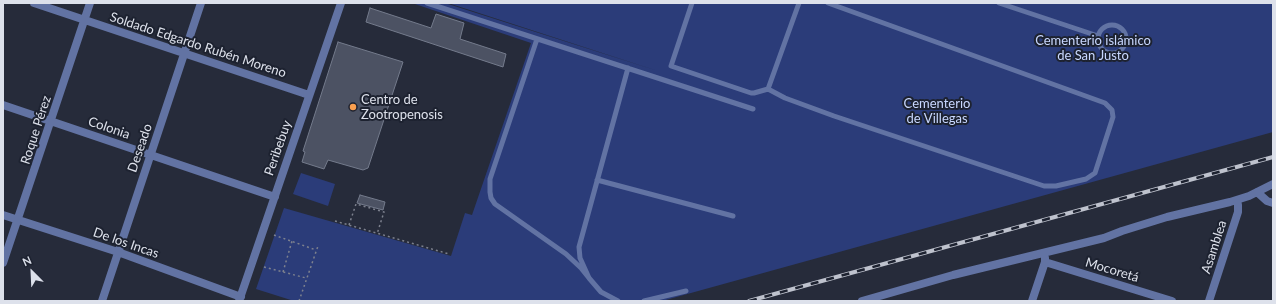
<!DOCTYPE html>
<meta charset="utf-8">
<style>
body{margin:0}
#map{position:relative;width:1276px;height:304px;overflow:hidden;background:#262b3a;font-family:Lato,sans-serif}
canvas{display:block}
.frame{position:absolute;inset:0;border:4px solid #dde1eb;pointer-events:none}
.north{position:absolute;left:12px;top:252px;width:40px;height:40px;-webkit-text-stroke:3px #1d2230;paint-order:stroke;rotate:336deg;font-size:11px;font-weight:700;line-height:16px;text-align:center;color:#dde1eb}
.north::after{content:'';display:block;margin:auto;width:14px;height:18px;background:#dde1eb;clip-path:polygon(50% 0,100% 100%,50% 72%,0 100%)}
</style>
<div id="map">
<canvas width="1276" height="304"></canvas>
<div class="frame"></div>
<div class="north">N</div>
</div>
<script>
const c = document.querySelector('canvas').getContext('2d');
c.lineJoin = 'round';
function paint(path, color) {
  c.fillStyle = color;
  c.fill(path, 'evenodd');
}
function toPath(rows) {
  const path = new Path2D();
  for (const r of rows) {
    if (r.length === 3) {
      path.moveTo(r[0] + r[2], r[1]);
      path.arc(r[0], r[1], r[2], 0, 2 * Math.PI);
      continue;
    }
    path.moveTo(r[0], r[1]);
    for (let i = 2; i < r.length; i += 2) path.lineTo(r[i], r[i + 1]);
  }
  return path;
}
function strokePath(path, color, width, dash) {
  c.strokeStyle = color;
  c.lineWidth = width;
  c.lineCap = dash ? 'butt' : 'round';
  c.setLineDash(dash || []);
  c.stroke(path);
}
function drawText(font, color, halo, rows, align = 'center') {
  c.font = font + ' Lato,sans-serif';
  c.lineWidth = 4;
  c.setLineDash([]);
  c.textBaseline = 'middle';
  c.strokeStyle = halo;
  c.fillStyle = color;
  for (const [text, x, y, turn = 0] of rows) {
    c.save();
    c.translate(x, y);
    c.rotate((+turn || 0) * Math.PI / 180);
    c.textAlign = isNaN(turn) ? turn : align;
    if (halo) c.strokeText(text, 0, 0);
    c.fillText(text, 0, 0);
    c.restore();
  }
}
paint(toPath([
 [412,3,445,3,661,72,448,3,1273,3,1273,132,662,301,294,301,256,289,284,208,451,256,465,213,472,215,531,43],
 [301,173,335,184,328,206,293,194]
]), '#2b3c79');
const building = toPath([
 [370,8,431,28,436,14,464,23,460,39,506,54,503,67,366,22,370,8],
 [338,42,403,62,368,168,363,170,328,160,324,169,302,162,305,152,303,151,338,42],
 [360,195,385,202,383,210,357,203,360,195]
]);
paint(building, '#4c5263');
strokePath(building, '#747b8c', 1);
strokePath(toPath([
 [335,221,449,254],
 [349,225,356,204,384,212,377,234],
 [274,235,316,250],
 [264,267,306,278],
 [283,272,292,241],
 [299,301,318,246]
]), '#7d818e', 1.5, [2, 3]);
strokePath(toPath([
 [427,3,753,109],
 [692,3,671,66,751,93,754,93,768,89,785,98,834,116,1044,186,1056,186,1086,179,1095,173,1113,117,1112,110,1105,103,828,3],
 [999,3,1098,36],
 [1112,39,14],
 [537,39,490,179,490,192,491,198,495,204,566,254,581,268,589,278],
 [768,89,799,3],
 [597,180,733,216],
 [618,301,601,292,589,278,580,258,579,247,628,68],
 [644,301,686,291]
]), '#6273a3', 5);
strokePath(toPath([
 [34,3,309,95],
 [3,105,275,197],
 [1257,192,1267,201,1273,203],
 [3,215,118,252,241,297],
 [1045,262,1172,301],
 [3,263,90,3],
 [102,301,201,3],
 [239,301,341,3],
 [862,301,953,275,1104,238,1122,231,1167,217,1230,202,1249,196,1273,184],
 [1032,301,1045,262,1045,258],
 [1209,301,1238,212,1238,205,1237,200]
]), '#6273a3', 8);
const rail = toPath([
 [749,301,1273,157]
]);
strokePath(rail, '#bec2cd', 4);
strokePath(rail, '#1d2230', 2.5, [8]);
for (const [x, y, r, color] of [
 [353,107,4,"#fa9f4f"]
]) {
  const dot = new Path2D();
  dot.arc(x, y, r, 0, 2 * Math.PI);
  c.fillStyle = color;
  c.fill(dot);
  strokePath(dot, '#1d2230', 1.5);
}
drawText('13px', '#c9d8ff', '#1d2230', [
 ["Cementerio islámico",1093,41],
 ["de San Justo",1093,56],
 ["Cementerio",937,104],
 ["de Villegas",937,119]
]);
drawText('13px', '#dde1eb', '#1d2230', [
 ["Soldado Edgardo Rubén Moreno",198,45,18],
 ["Colonia",109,128,19],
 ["Roque Pérez",36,130,-72],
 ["Deseado",140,148,-71],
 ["Peribebuy",278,148,-71],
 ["De los Incas",126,243,19],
 ["Asamblea",1214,247,-72],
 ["Mocoretá",1112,270,17]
]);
drawText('13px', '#dde1eb', '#1d2230', [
 ["Centro de",361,100],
 ["Zootropenosis",361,115]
], 'left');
</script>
